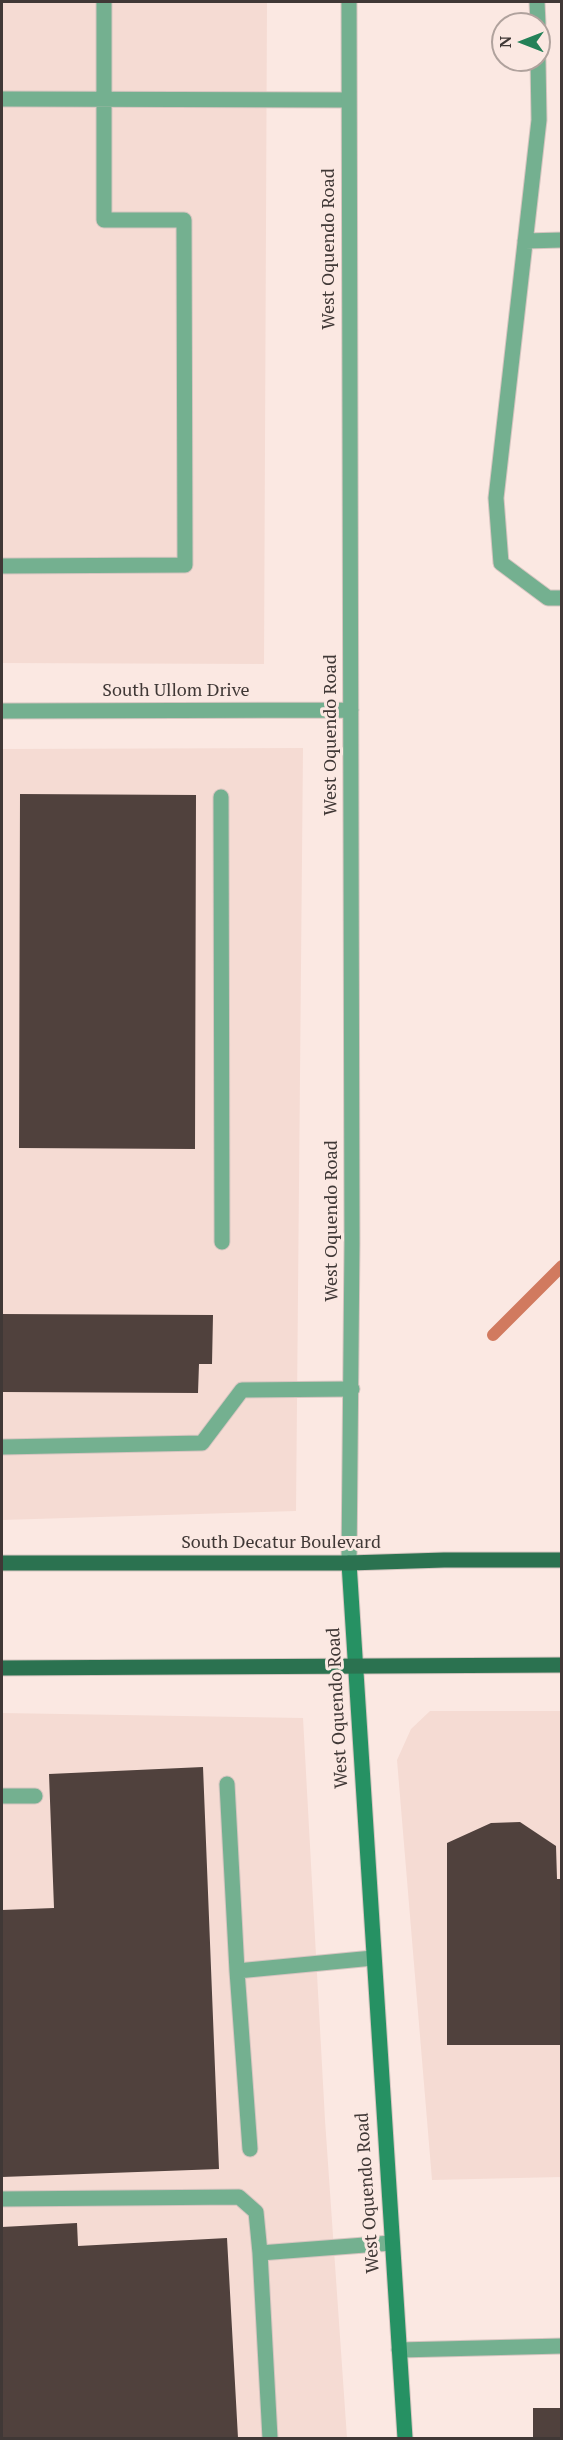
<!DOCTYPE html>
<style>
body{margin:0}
#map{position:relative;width:563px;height:2440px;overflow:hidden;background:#fbe8e2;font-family:"PT Serif",serif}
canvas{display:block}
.frame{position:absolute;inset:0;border:3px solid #403836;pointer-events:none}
.north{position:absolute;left:491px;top:12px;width:60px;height:60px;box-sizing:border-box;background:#fbe8e2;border:2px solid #b0a29d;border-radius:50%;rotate:270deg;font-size:16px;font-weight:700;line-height:24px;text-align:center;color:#403836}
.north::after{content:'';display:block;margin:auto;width:21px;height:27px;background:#248158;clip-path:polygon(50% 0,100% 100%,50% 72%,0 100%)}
</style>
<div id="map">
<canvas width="563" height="2440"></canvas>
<div class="frame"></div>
<div class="north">N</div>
</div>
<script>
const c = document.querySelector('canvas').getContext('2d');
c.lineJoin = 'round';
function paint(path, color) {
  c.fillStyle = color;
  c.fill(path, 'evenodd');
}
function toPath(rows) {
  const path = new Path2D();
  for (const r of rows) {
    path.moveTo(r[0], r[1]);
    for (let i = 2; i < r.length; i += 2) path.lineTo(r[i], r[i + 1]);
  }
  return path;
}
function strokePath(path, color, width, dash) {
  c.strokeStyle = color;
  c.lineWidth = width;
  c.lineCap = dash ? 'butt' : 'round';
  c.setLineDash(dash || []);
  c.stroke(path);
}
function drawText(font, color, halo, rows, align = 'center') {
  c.font = font + ' "PT Serif",serif';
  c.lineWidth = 6;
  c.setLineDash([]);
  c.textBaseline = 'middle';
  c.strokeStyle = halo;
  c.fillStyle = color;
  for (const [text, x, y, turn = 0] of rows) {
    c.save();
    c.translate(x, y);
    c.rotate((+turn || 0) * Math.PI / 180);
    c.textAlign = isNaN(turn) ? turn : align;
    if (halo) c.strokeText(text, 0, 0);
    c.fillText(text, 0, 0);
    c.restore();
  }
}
paint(toPath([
 [2,2,267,2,264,664,2,663],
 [303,748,296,1511,2,1520,2,749],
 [430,1711,561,1711,561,2177,432,2180,397,1760,411,1729],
 [2,1713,303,1718,325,2120,347,2438,2,2438]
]), '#f5dbd3');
strokePath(toPath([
 [493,1335,562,1266]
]), '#d17a5f', 12);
paint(toPath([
 [20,794,196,795,195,1149,19,1148],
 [2,1314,213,1315,212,1364,199,1364,198,1393,2,1392],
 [203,1767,219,2169,2,2177,2,1910,54,1908,49,1774],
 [520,1822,556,1846,557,1879,562,1879,562,2045,447,2045,447,1843,491,1823],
 [77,2223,78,2246,227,2238,238,2438,2,2438,2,2227],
 [533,2408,562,2408,562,2438,533,2438]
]), '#50413d');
const lane = toPath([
 [537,2,538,24],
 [538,60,539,120,496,498,501,563,548,598,562,598],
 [2,99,348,100],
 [525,241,562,240],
 [2,566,185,565,184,220,104,220,104,2],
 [221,797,222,1242],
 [2,1447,202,1443,242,1390,352,1389],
 [227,1784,237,1971,250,2149],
 [2,1796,35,1796],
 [237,1971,373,1958],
 [2,2199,239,2197,256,2212,260,2253],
 [399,2350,562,2346],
 [270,2438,260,2253,391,2243]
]);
const street = toPath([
 [349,2,352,1243,349,1563],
 [2,711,351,710]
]);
const secondary = toPath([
 [349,1563,405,2438]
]);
const primary = toPath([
 [2,1563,349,1563,444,1560,562,1560],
 [2,1668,562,1665]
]);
strokePath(lane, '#d6c5c0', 17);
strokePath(street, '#d6c5c0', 17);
strokePath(secondary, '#d6c5c0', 17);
strokePath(primary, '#d6c5c0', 17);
strokePath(lane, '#74b090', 15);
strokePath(street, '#74b090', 15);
strokePath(secondary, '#269163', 15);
strokePath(primary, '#2b7250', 15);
drawText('18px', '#403836', '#fbe8e2', [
 ["West Oquendo Road",329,249,-90],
 ["South Ullom Drive",176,691],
 ["West Oquendo Road",331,735,-90],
 ["West Oquendo Road",332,1221,-90],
 ["South Decatur Boulevard",281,1543],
 ["West Oquendo Road",338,1708,-93],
 ["West Oquendo Road",368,2193,-94]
]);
</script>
